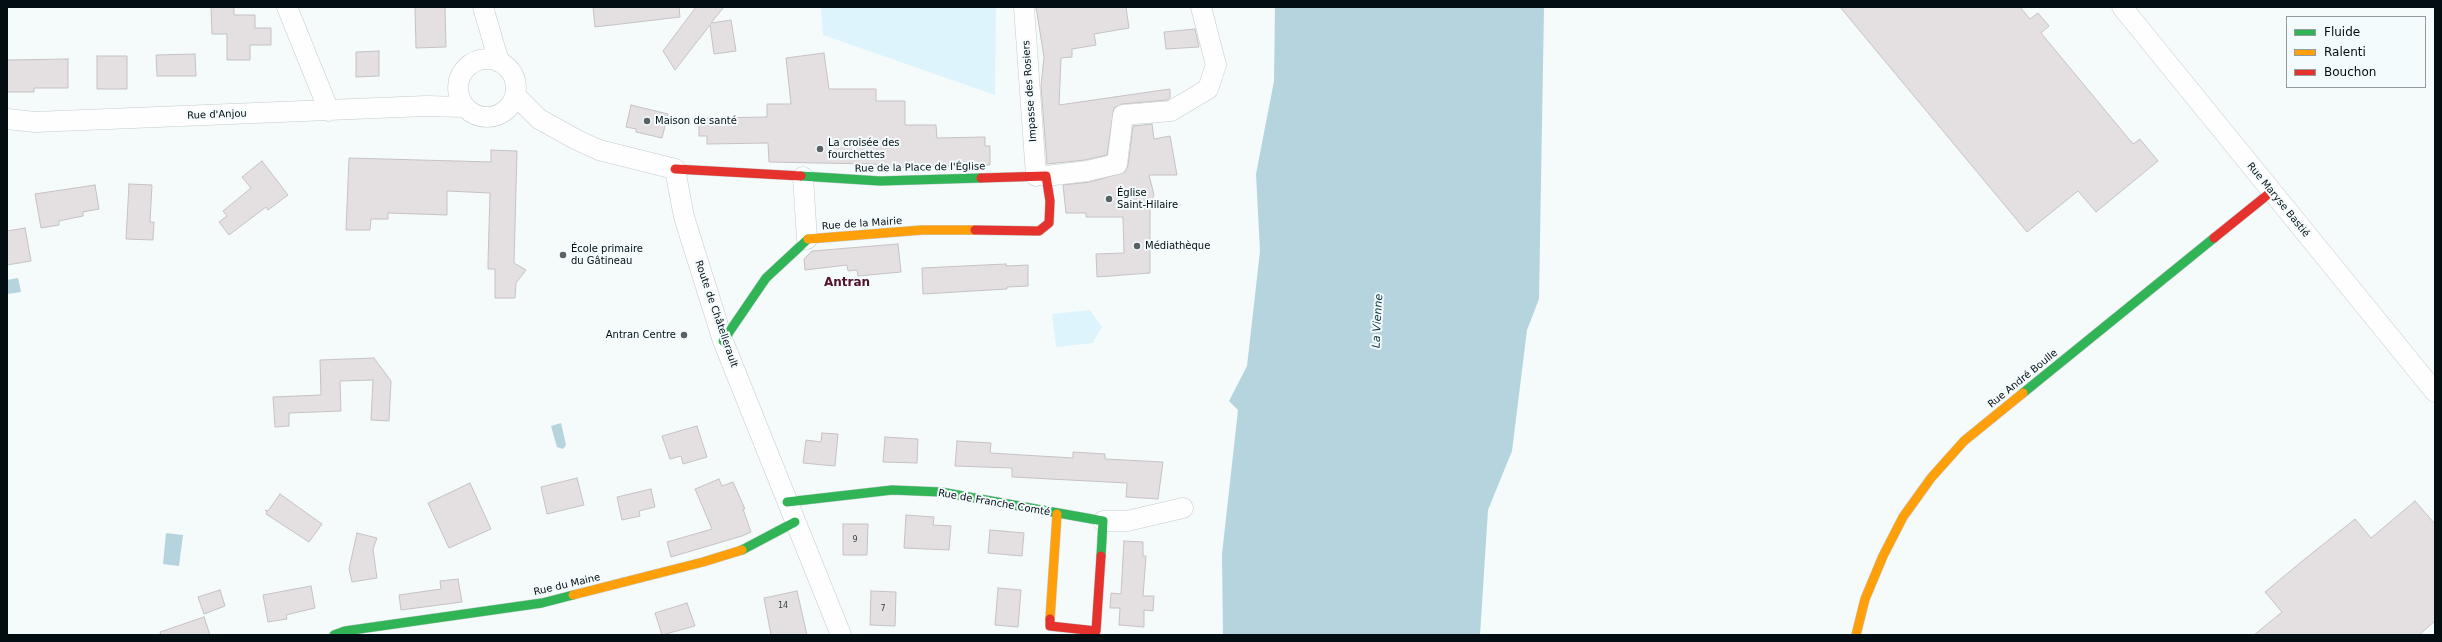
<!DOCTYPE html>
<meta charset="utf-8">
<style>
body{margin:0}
#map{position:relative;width:2442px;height:642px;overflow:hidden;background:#f5fafb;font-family:"DejaVu Sans",sans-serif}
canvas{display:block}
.frame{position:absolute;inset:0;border:8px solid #030e12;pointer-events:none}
.legend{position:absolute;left:2286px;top:16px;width:140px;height:72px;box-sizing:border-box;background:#f3fbfd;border:1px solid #939c9f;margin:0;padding:5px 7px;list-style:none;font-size:12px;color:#030e12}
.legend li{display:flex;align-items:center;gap:8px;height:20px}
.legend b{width:20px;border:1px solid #939c9f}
</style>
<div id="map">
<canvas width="2442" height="642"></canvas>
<div class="frame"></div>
<ul class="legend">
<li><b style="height:5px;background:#30b455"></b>Fluide</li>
<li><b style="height:5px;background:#ff9f0a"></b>Ralenti</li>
<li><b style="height:5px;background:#e5322d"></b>Bouchon</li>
</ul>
</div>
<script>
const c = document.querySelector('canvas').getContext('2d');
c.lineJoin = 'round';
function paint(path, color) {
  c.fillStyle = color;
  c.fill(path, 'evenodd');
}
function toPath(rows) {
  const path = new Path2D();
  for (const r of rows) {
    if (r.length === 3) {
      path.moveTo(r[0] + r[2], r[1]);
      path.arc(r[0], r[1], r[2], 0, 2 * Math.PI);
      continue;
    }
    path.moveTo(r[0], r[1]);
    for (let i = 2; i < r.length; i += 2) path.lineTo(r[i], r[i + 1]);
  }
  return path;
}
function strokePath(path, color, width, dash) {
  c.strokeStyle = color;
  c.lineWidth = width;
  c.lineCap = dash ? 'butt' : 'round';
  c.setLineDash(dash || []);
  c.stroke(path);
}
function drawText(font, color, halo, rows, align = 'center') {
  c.font = font + ' "DejaVu Sans",sans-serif';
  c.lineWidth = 4;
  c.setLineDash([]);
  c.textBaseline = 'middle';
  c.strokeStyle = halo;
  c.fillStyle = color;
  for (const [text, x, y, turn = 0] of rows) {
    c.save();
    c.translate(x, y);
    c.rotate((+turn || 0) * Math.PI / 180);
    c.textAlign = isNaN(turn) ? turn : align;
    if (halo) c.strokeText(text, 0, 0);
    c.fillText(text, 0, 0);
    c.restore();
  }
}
paint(toPath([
 [821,7,996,7,995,95,823,35],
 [1090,310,1102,327,1093,343,1056,347,1052,314]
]), '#def4fc');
paint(toPath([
 [1275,7,1544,7,1539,299,1527,330,1512,451,1488,510,1480,635,1223,635,1222,554,1238,410,1229,401,1247,366,1260,251,1256,174,1274,81],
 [18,278,21,292,7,294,7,280],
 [561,423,566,445,563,449,557,447,551,426],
 [166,533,183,535,179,566,163,564]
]), '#b6d4de');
const building = toPath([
 [211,7,234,7,234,15,255,15,255,28,271,28,271,45,250,45,250,60,227,60,227,34,212,34,211,7],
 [415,7,445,7,446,47,416,48,415,7],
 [593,7,679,7,680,17,595,27,593,7],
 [696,7,724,7,711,23,731,20,736,51,714,54,710,25,675,70,663,51,696,7],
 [1036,7,1126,7,1129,28,1094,34,1096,45,1072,49,1072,57,1061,58,1059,105,1170,89,1170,98,1167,100,1122,104,1114,108,1107,155,1085,160,1047,164,1041,86,1044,57,1036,7],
 [1840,7,2020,7,2030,19,2038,13,2049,26,2041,33,2133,144,2140,139,2158,161,2096,212,2078,191,2027,232,1840,7],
 [1195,29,1199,47,1166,49,1164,32,1195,29],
 [379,51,379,76,356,77,356,52,379,51],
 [824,53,829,89,876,89,876,101,905,101,905,125,936,125,937,138,985,137,985,146,990,146,990,165,886,168,886,165,869,164,769,162,768,143,707,144,707,136,699,136,699,121,707,120,707,118,767,117,767,104,791,104,786,58,824,53],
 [195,54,196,76,157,76,156,55,195,54],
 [97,56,127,56,127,89,97,89,97,56],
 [68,59,68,88,34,88,34,92,7,92,7,60,68,59],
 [631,105,668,114,662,138,636,132,636,129,626,127,631,105],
 [1152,124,1154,139,1170,136,1177,175,1149,175,1154,195,1150,204,1150,273,1097,277,1096,254,1124,253,1123,217,1086,217,1086,213,1066,213,1063,185,1090,182,1125,172,1128,165,1133,126,1152,124],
 [491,150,517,151,514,263,526,270,516,283,515,298,495,298,495,269,488,269,488,262,490,193,447,191,447,215,388,213,388,219,371,219,370,230,346,230,349,158,491,162,491,150],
 [262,161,288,195,268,210,266,207,229,235,219,222,227,216,223,211,251,188,242,177,262,161],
 [129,184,152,185,150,222,154,222,153,240,126,239,129,184],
 [95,185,99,209,83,212,83,216,59,221,59,225,41,228,35,194,95,185],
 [25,228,31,261,7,265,7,231,25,228],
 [898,244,901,272,858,276,857,270,848,271,847,265,805,270,804,259,812,251,898,244],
 [1006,264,1006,266,1028,265,1028,286,1007,287,1007,289,923,294,922,268,1006,264],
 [374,358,391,381,389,421,371,420,373,380,340,381,341,411,289,413,289,426,275,427,273,397,321,395,320,360,374,358],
 [697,426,707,457,683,464,681,456,670,459,662,436,697,426],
 [822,433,838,434,835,466,803,463,806,440,821,442,822,433],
 [885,437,918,439,917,463,883,462,885,437],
 [957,441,991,443,990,453,1073,458,1073,452,1105,454,1105,459,1163,462,1158,499,1126,497,1127,483,1012,477,1012,468,955,466,957,441],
 [577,478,584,505,547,514,541,487,577,478],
 [719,479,722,486,733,482,745,509,743,509,751,532,742,536,671,557,667,542,712,529,695,489,719,479],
 [470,483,491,529,449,548,428,503,470,483],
 [651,489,655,507,639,511,640,516,622,520,617,497,651,489],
 [280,494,322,524,309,542,266,514,267,512,265,510,268,511,280,494],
 [2415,501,2435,524,2435,621,2419,635,2254,635,2282,612,2265,592,2306,558,2355,519,2371,538,2415,501],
 [906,515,934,517,933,525,951,526,949,550,904,548,906,515],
 [843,524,868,524,867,555,843,555,843,524],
 [990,530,1024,533,1022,556,988,553,990,530],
 [357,533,377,538,373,549,377,578,352,582,349,569,357,533],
 [1124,541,1143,542,1143,556,1146,556,1143,596,1154,596,1153,611,1144,610,1144,627,1119,625,1120,608,1110,608,1111,593,1121,594,1124,541],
 [458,579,462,602,401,610,399,595,441,589,440,581,458,579],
 [311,586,315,608,286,615,287,619,268,622,263,595,311,586],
 [998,588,1021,590,1018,627,995,625,998,588],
 [220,590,225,606,204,614,198,597,220,590],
 [797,591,807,635,771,635,764,598,797,591],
 [871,591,896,592,895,626,870,625,871,591],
 [687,603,695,626,662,635,655,613,687,603],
 [204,617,210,635,161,635,160,632,204,617]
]);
paint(building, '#e4e0e2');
strokePath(building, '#c6c2c4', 1);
const street = toPath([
 [287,7,329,111],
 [483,7,499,62],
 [1024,7,1036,176],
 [2122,7,2435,392],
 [487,88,29],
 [515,95,539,119,577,140,599,150,675,169,684,217,723,341,841,635],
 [7,119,35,122,426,106,465,107],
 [1046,176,1087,171,1117,164,1123,115,1171,111,1208,89,1216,65,1201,7],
 [803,177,807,239],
 [1103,521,1127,521,1183,508]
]);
const fast = toPath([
 [801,176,880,181,981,178],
 [723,341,766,278,808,239],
 [2023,393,2214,238],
 [787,502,892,490,941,492,1103,521,1101,556],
 [742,550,795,522],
 [334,635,345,631,542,603,573,595]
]);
const slow = toPath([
 [808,239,922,230,975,230],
 [573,595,703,562,742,550],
 [1050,619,1057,514],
 [1856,635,1865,599,1883,556,1903,517,1931,478,1964,441,2023,393]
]);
const jam = toPath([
 [675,169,801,176],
 [975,230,1039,231,1049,223,1050,201,1046,176,981,178],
 [2214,238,2271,192],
 [1050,619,1050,626,1096,631,1101,556]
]);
strokePath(street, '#c3ccce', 21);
strokePath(fast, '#c3ccce', 10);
strokePath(slow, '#c3ccce', 10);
strokePath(jam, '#c3ccce', 10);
strokePath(street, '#fefefe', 20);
strokePath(fast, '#30b455', 9);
strokePath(slow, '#ff9f0a', 9);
strokePath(jam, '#e5322d', 9);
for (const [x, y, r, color] of [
 [647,121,4,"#586164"],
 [820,149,4,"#586164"],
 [1109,199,4,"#586164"],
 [1137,246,4,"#586164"],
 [563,255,4,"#586164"],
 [684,335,4,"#586164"]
]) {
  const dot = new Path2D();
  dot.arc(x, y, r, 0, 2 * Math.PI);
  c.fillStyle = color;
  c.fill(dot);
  strokePath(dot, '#f3fbfd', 1.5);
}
drawText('8px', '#3b4246', null, [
 ["9",855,540],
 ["14",783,606],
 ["7",883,609]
]);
drawText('10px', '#030e12', '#f3fbfd', [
 ["Impasse des Rosiers",1030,91,-94],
 ["Rue d'Anjou",217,115,-2],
 ["Rue de la Place de l'Église",920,168,-1],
 ["Rue Maryse Bastié",2278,200,51],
 ["Rue de la Mairie",862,224,-4],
 ["Route de Châtellerault",716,314,71],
 ["Rue André Boulle",2023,379,-39],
 ["Rue de Franche Comté",994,503,10],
 ["Rue du Maine",567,585,-13]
]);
drawText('10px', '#030e12', '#f3fbfd', [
 ["Maison de santé",655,121],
 ["La croisée des",828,143],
 ["fourchettes",828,155],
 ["Église",1117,193],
 ["Saint-Hilaire",1117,205],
 ["Médiathèque",1145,246],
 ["École primaire",571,249],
 ["du Gâtineau",571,261],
 ["Antran Centre",676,335,"right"]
], 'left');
drawText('italic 11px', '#082f3a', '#f3fbfd', [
 ["La Vienne",1378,321,-87]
]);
drawText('bold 12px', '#53112b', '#f3fbfd', [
 ["Antran",847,283]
]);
</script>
